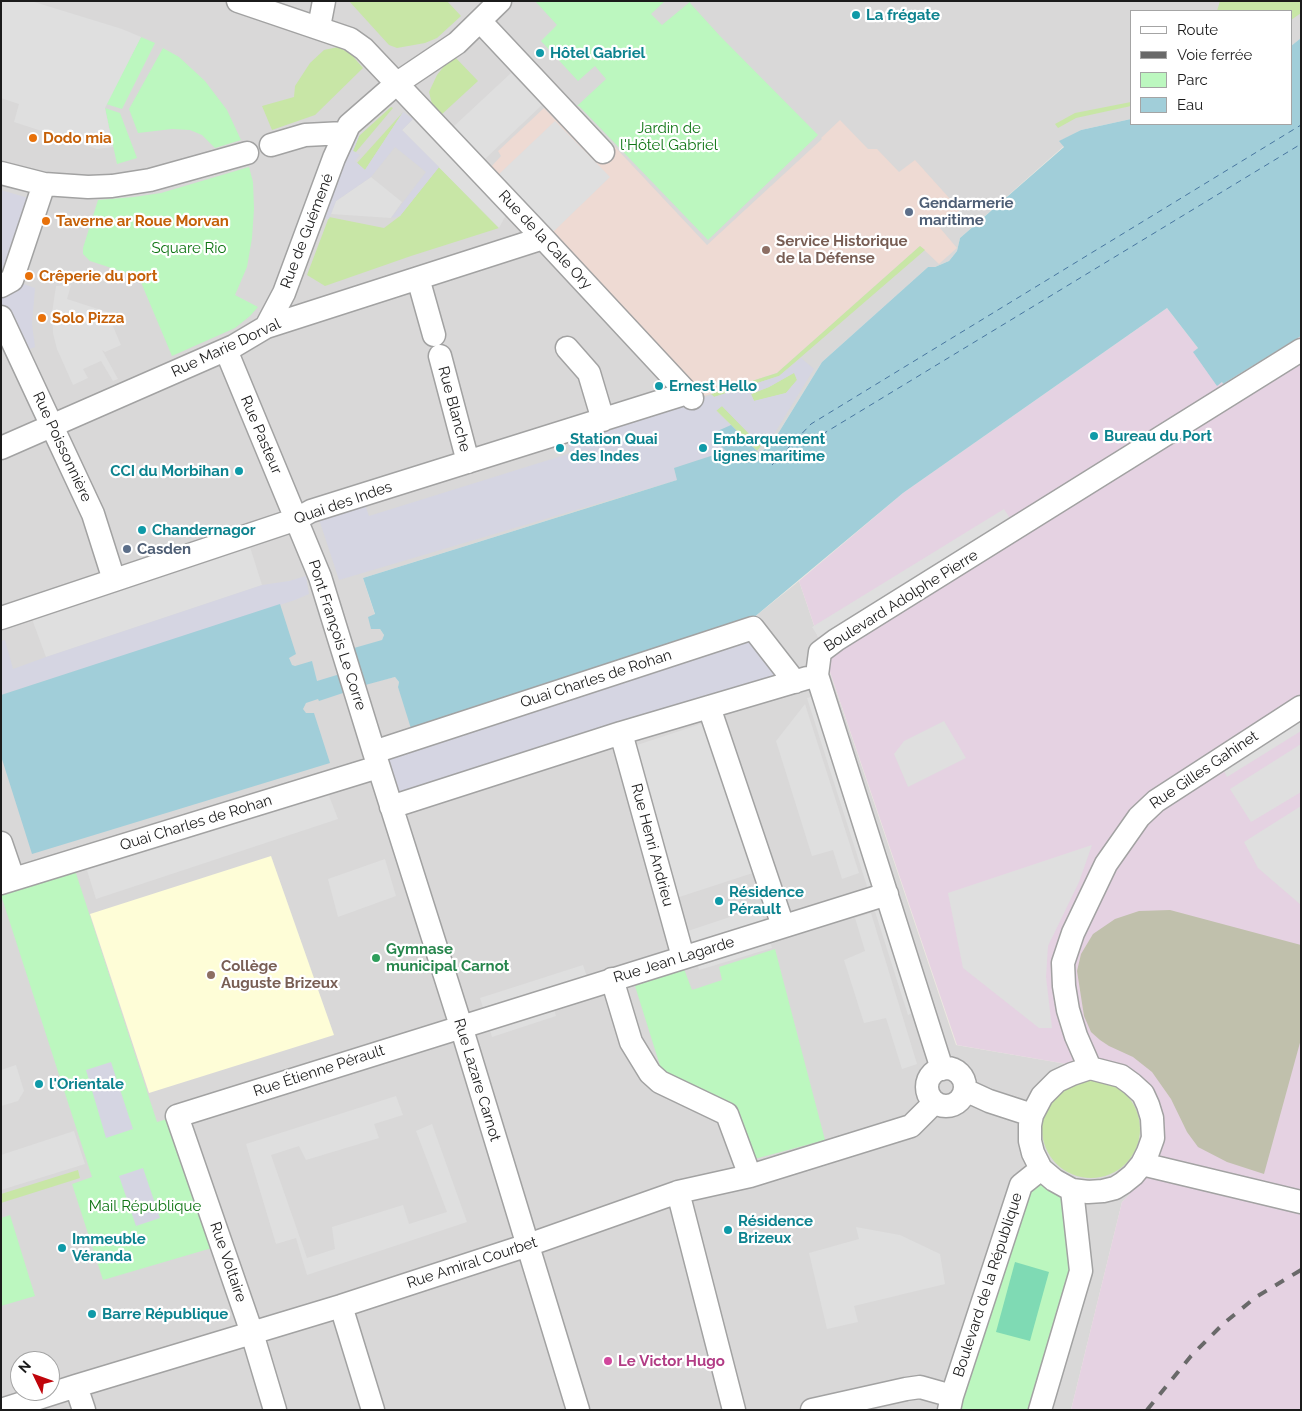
<!DOCTYPE html>
<meta charset="utf-8">
<style>
body{margin:0}
#map{position:relative;width:1302px;height:1411px;overflow:hidden;background:#ece8e0;font-family:Raleway,sans-serif}
canvas{display:block}
.frame{position:absolute;inset:0;border:2px solid #1b1b1b;pointer-events:none}
.legend{position:absolute;left:1130px;top:10px;width:162px;height:115px;box-sizing:border-box;background:#fff;border:1px solid #a4a4a4;margin:0;padding:6px 9px;list-style:none;font-size:15px;color:#1b1b1b}
.legend li{display:flex;align-items:center;gap:10px;height:25px}
.legend b{width:25px;border:1px solid #a4a4a4}
.north{position:absolute;left:10px;top:1351px;width:50px;height:50px;box-sizing:border-box;background:#fff;border:1px solid #a4a4a4;border-radius:50%;rotate:312deg;font-size:14px;font-weight:700;line-height:20px;text-align:center;color:#1b1b1b}
.north::after{content:'';display:block;margin:auto;width:18px;height:22px;background:#c0050b;clip-path:polygon(50% 0,100% 100%,50% 72%,0 100%)}
</style>
<div id="map">
<canvas width="1302" height="1411"></canvas>
<div class="frame"></div>
<ul class="legend">
<li><b style="height:6px;background:#fff"></b>Route</li>
<li><b style="height:6px;background:#696969"></b>Voie ferrée</li>
<li><b style="height:14px;background:#bcf7bf"></b>Parc</li>
<li><b style="height:14px;background:#a1ced9"></b>Eau</li>
</ul>
<div class="north">N</div>
</div>
<script>
const c = document.querySelector('canvas').getContext('2d');
c.lineJoin = 'round';
function paint(path, color) {
  c.fillStyle = color;
  c.fill(path, 'evenodd');
}
function toPath(rows) {
  const path = new Path2D();
  for (const r of rows) {
    if (r.length === 3) {
      path.moveTo(r[0] + r[2], r[1]);
      path.arc(r[0], r[1], r[2], 0, 2 * Math.PI);
      continue;
    }
    path.moveTo(r[0], r[1]);
    for (let i = 2; i < r.length; i += 2) path.lineTo(r[i], r[i + 1]);
  }
  return path;
}
function strokePath(path, color, width, dash) {
  c.strokeStyle = color;
  c.lineWidth = width;
  c.lineCap = dash ? 'butt' : 'round';
  c.setLineDash(dash || []);
  c.stroke(path);
}
function drawText(font, color, halo, rows, align = 'center') {
  c.font = font + ' Raleway,sans-serif';
  c.lineWidth = 4.5;
  c.setLineDash([]);
  c.textBaseline = 'middle';
  c.strokeStyle = halo;
  c.fillStyle = color;
  for (const [text, x, y, turn = 0] of rows) {
    c.save();
    c.translate(x, y);
    c.rotate((+turn || 0) * Math.PI / 180);
    c.textAlign = isNaN(turn) ? turn : align;
    if (halo) c.strokeText(text, 0, 0);
    c.fillText(text, 0, 0);
    c.restore();
  }
}
paint(toPath([
 [1,1,1301,1,1301,38,1291,46,1291,11,1131,11,1131,119,1081,130,1060,141,1064,146,960,238,957,251,949,261,935,267,928,267,822,362,771,445,759,453,677,480,363,578,375,615,369,617,371,628,380,629,384,635,365,684,395,677,399,682,398,687,752,619,799,581,956,1045,1090,1068,1132,1084,1148,1152,1129,1195,1122,1202,1071,1410,1,1410],
 [20,1361,50,1361,50,1391,20,1391]
]), '#d9d8d8');
paint(toPath([
 [1167,308,1198,348,1194,352,1223,384,1301,336,1301,1410,1071,1410,1122,1202,1129,1195,1142,1164,1148,1105,1090,1068,957,1045,799,581,903,493]
]), '#e5d2e2');
paint(toPath([
 [271,856,334,1035,149,1093,90,914]
]), '#fefdd7');
paint(toPath([
 [544,108,597,163,615,147,707,245,822,139,821,138,840,120,868,149,877,149,899,172,915,160,960,210,940,228,957,248,939,264,920,246,777,373,704,396,490,168,501,156,498,151]
]), '#eedad3');
paint(toPath([
 [1170,910,1301,945,1301,1039,1264,1174,1227,1162,1198,1147,1187,1132,1171,1099,1152,1072,1133,1057,1109,1046,1100,1040,1091,1032,1084,1016,1077,971,1081,954,1093,934,1115,919,1139,911]
]), '#c0c0ac');
paint(toPath([
 [349,1,447,1,461,16,437,38,425,43,397,48,389,45],
 [1220,1,1301,1,1301,13,1291,20,1291,11,1217,11],
 [338,47,351,54,363,68,315,115,272,130,262,106,294,97,295,86,310,63,324,50],
 [453,55,478,81,441,115,432,104,429,92,437,75],
 [1131,102,1131,106,1076,118,1058,128,1055,124,1075,113],
 [391,107,393,108,356,152,353,151,359,136],
 [403,112,365,170,357,163],
 [439,167,499,228,411,256,325,286,307,275,329,217,384,228,400,216],
 [920,246,925,250,779,376,714,397,711,394,777,373],
 [795,372,797,380,786,393,754,401,751,394,769,387],
 [722,406,761,446,757,451,716,410],
 [1091,1129,49],
 [78,1170,80,1178,1,1203,1,1194]
]), '#c8e6a6');
paint(toPath([
 [535,1,665,1,651,14,662,25,691,1,690,3,720,36,818,135,708,240,579,106,577,106,606,79,595,66,578,81,541,41,557,25],
 [141,37,155,43,122,109,106,104],
 [163,48,179,57,205,81,227,110,241,140,215,148,202,135,190,130,172,129,138,133,129,109],
 [105,108,120,113,137,158,117,164],
 [249,167,253,182,254,209,252,238,247,267,235,295,258,307,250,316,235,328,172,356,140,280,133,275,90,261,83,254,83,248,98,200,134,197,161,193],
 [72,861,157,1122,177,1116,222,1245,103,1280,72,1184,92,1177,1,895,1,883],
 [775,949,825,1140,751,1160,730,1105,662,1072,635,986,684,969,692,990,722,980,719,967],
 [1041,1169,1072,1190,1081,1271,1040,1410,949,1410,1021,1185],
 [10,1215,35,1296,1,1306,1,1218]
]), '#bcf7bf');
paint(toPath([
 [1015,1262,1049,1272,1030,1341,996,1332]
]), '#7fdab4');
paint(toPath([
 [1,1,31,1,122,29,141,37,105,108,113,147,97,149,14,122,19,104,1,98],
 [511,73,542,105,484,160,453,127],
 [413,119,506,215,499,228,402,130],
 [555,121,610,177,552,233,498,175],
 [371,177,402,202,391,218,331,214,336,201],
 [71,285,67,299,107,312,121,345,105,352,102,350,118,379,113,381,101,361,83,369,88,378,73,385,57,349,53,333,52,313,56,286],
 [1004,509,1022,537,831,657,812,627],
 [250,547,262,585,46,657,32,619],
 [823,694,846,730,888,856,876,860,893,914,905,911,934,1005,908,1015,807,698],
 [805,704,859,873,842,879,833,850,812,856,776,741],
 [1301,717,1301,731,1227,777,1221,766],
 [719,718,765,869,667,901,625,749],
 [944,721,966,758,908,787,894,754,904,741],
 [1301,744,1301,792,1251,822,1230,789],
 [326,788,338,819,96,899,86,867],
 [1301,806,1301,905,1258,868,1244,842],
 [1092,845,1079,882,1048,946,1046,977,1052,1028,1039,1028,963,968,948,893],
 [385,859,396,896,338,917,328,879],
 [760,907,772,948,699,970,688,931],
 [871,913,917,1064,902,1069,886,1018,864,1023,844,960,865,951,855,918],
 [583,965,590,986,551,998,556,1016,492,1037,480,998],
 [16,1065,24,1091,18,1101,1,1106,1,1070],
 [396,1096,403,1115,374,1124,379,1138,306,1160,299,1146,271,1155,307,1258,335,1249,332,1227,403,1205,409,1224,447,1212,416,1131,432,1124,467,1222,307,1275,296,1238,276,1244,246,1144],
 [74,1131,85,1164,1,1190,1,1155],
 [856,1227,900,1235,940,1254,945,1284,854,1306,858,1322,827,1329,809,1253,859,1239]
]), '#dfdfdf');
paint(toPath([
 [403,112,413,119,402,130,439,167,400,216,391,218,426,172,395,147,371,177,336,201,329,219,323,218,355,135,359,136,353,151,360,155,355,161,365,170],
 [1,190,42,202,18,282,35,288,32,324,35,347,19,353,1,317],
 [801,358,814,369,768,444,762,447,722,406,716,411,731,425,713,433,714,439,726,451,674,468,677,480,339,580,318,516,363,499,369,516,571,453,566,438,700,395,703,398,712,395,714,397,779,376],
 [794,373,797,380,786,393,754,401,751,394,769,387],
 [306,576,309,594,295,600,1,695,1,641,5,640,13,669,46,657,262,585,289,581],
 [753,628,795,682,391,807,374,752],
 [111,1062,133,1129,106,1138,86,1070],
 [143,1168,160,1218,136,1226,119,1176]
]), '#d5d5e2');
paint(toPath([
 [1301,38,1301,336,1223,384,1222,382,1217,386,1193,352,1198,348,1167,308,903,493,752,619,413,735,398,687,399,682,395,677,343,691,343,693,319,701,318,699,306,703,303,709,306,713,314,713,330,763,32,854,1,756,1,695,280,604,296,654,289,658,292,665,295,666,312,661,317,681,360,668,354,648,382,640,384,635,380,629,371,629,368,617,375,614,363,578,677,480,674,468,726,451,714,439,713,433,731,425,759,453,771,445,822,362,928,267,935,267,949,261,957,251,960,238,1064,147,1059,141,1081,130,1131,119,1131,124,1291,124,1291,46]
]), '#a1ced9');
strokePath(toPath([
 [775,463,1301,144],
 [772,465,811,424,1301,125]
]), '#4876a0', 1, [6, 5]);
const minor = toPath([
 [238,1,350,39,364,49,543,238,692,398],
 [480,21,603,152],
 [319,27,324,1],
 [271,145,305,135,344,133],
 [1,173,44,184,88,187,112,186,150,180,247,153],
 [418,278,434,335],
 [1,286,12,280,44,184],
 [1,317,93,514,114,580],
 [266,327,284,293,334,158,349,125,396,84,457,43,500,1],
 [567,348,589,373,603,420],
 [226,350,320,577,374,752,461,1026,578,1410],
 [440,356,468,462],
 [1,448,234,346,266,327,543,238],
 [1,618,297,519,311,511,687,393],
 [709,707,783,926],
 [621,733,683,957],
 [374,752,753,628,795,682],
 [391,807,621,733,807,678],
 [1,843,13,878],
 [1,883,378,767],
 [612,979,631,1042,650,1073,660,1082,727,1114,750,1176],
 [946,1087,19],
 [1090,1068,1076,1036,1068,1010,1064,986,1063,963,1073,933,1106,864,1139,817,1156,801,1301,707],
 [1090,1068,1121,1076,1132,1084,1143,1094,1148,1105,1152,1118,1153,1138,1148,1152,1142,1164,1133,1175,1123,1183,1115,1188,1103,1191,1088,1192,1072,1190,1054,1180,1041,1169,1033,1153,1030,1141,1030,1125,1032,1115,1042,1096,1057,1081,1072,1074,1090,1068],
 [942,1069,817,675,820,652,836,640,1301,350],
 [965,1090,989,1101,1032,1115],
 [1142,1164,1301,1202],
 [678,1192,734,1410],
 [341,1306,373,1410],
 [76,1386,84,1410],
 [1,1410,76,1386,341,1306,528,1245,678,1192,750,1176,911,1126,934,1103],
 [275,1410,252,1333,177,1116,887,894],
 [812,1410,906,1389,920,1387,952,1396],
 [949,1410,952,1396,1021,1185,1041,1169],
 [1040,1410,1081,1271,1072,1190]
]);
strokePath(minor, '#a2a2a2', 25);
strokePath(minor, '#fff', 22);
strokePath(toPath([
 [1147,1410,1191,1356,1223,1324,1256,1297,1301,1270]
]), '#696969', 4, [10, 10]);
for (const [x, y, r, color] of [
 [856,15,5,"#0f9aa8"],
 [540,53,5,"#0f9aa8"],
 [33,138,5,"#e8710a"],
 [909,212,5,"#5c6f8a"],
 [46,221,5,"#e8710a"],
 [766,250,5,"#8d6e63"],
 [29,276,5,"#e8710a"],
 [42,318,5,"#e8710a"],
 [659,386,5,"#0f9aa8"],
 [1094,436,5,"#0f9aa8"],
 [560,448,5,"#0f9aa8"],
 [703,448,5,"#0f9aa8"],
 [239,471,5,"#0f9aa8"],
 [142,530,5,"#0f9aa8"],
 [127,549,5,"#5c6f8a"],
 [719,901,5,"#0f9aa8"],
 [376,958,5,"#2e9e5b"],
 [211,975,5,"#8d6e63"],
 [39,1084,5,"#0f9aa8"],
 [728,1230,5,"#0f9aa8"],
 [62,1248,5,"#0f9aa8"],
 [92,1314,5,"#0f9aa8"],
 [608,1361,5,"#d1479c"]
]) {
  const dot = new Path2D();
  dot.arc(x, y, r, 0, 2 * Math.PI);
  c.fillStyle = color;
  c.fill(dot);
  strokePath(dot, '#fff', 2);
}
drawText('bold 15px', '#0d838f', '#fff', [
 ["La frégate",866,15],
 ["Hôtel Gabriel",550,53],
 ["Ernest Hello",669,386],
 ["Bureau du Port",1104,436],
 ["Station Quai",570,439],
 ["des Indes",570,456],
 ["Embarquement",713,439],
 ["lignes maritime",713,456],
 ["CCI du Morbihan",229,471,"right"],
 ["Chandernagor",152,530],
 ["Résidence",729,892],
 ["Pérault",729,909],
 ["l'Orientale",49,1084],
 ["Résidence",738,1221],
 ["Brizeux",738,1238],
 ["Immeuble",72,1239],
 ["Véranda",72,1256],
 ["Barre République",102,1314]
], 'left');
drawText('15px', '#0e7413', '#fff', [
 ["Jardin de",669,128],
 ["l'Hôtel Gabriel",669,145],
 ["Square Rio",189,248],
 ["Mail République",145,1206]
]);
drawText('bold 15px', '#c56008', '#fff', [
 ["Dodo mia",43,138],
 ["Taverne ar Roue Morvan",56,221],
 ["Crêperie du port",39,276],
 ["Solo Pizza",52,318]
], 'left');
drawText('bold 15px', '#4e5e75', '#fff', [
 ["Gendarmerie",919,203],
 ["maritime",919,220],
 ["Casden",137,549]
], 'left');
drawText('15px', '#1b1b1b', '#fff', [
 ["Rue de Guémené",307,231,-69],
 ["Rue de la Cale Ory",545,240,47],
 ["Rue Marie Dorval",226,348,-25],
 ["Rue Blanche",454,409,75],
 ["Rue Pasteur",261,435,67],
 ["Rue Poissonnière",62,447,65],
 ["Quai des Indes",343,503,-19],
 ["Boulevard Adolphe Pierre",901,601,-32],
 ["Pont François Le Corre",337,635,72],
 ["Quai Charles de Rohan",596,679,-18],
 ["Rue Gilles Gahinet",1204,770,-34],
 ["Quai Charles de Rohan",196,823,-17],
 ["Rue Henri Andrieu",652,845,75],
 ["Rue Jean Lagarde",674,960,-17],
 ["Rue Étienne Pérault",319,1071,-18],
 ["Rue Lazare Carnot",477,1080,73],
 ["Rue Voltaire",228,1262,71],
 ["Rue Amiral Courbet",472,1263,-18],
 ["Boulevard de la République",988,1285,-72]
]);
drawText('bold 15px', '#785e54', '#fff', [
 ["Service Historique",776,241],
 ["de la Défense",776,258],
 ["Collège",221,966],
 ["Auguste Brizeux",221,983]
], 'left');
drawText('bold 15px', '#27864d', '#fff', [
 ["Gymnase",386,949],
 ["municipal Carnot",386,966]
], 'left');
drawText('bold 15px', '#b23c85', '#fff', [
 ["Le Victor Hugo",618,1361]
], 'left');
</script>
